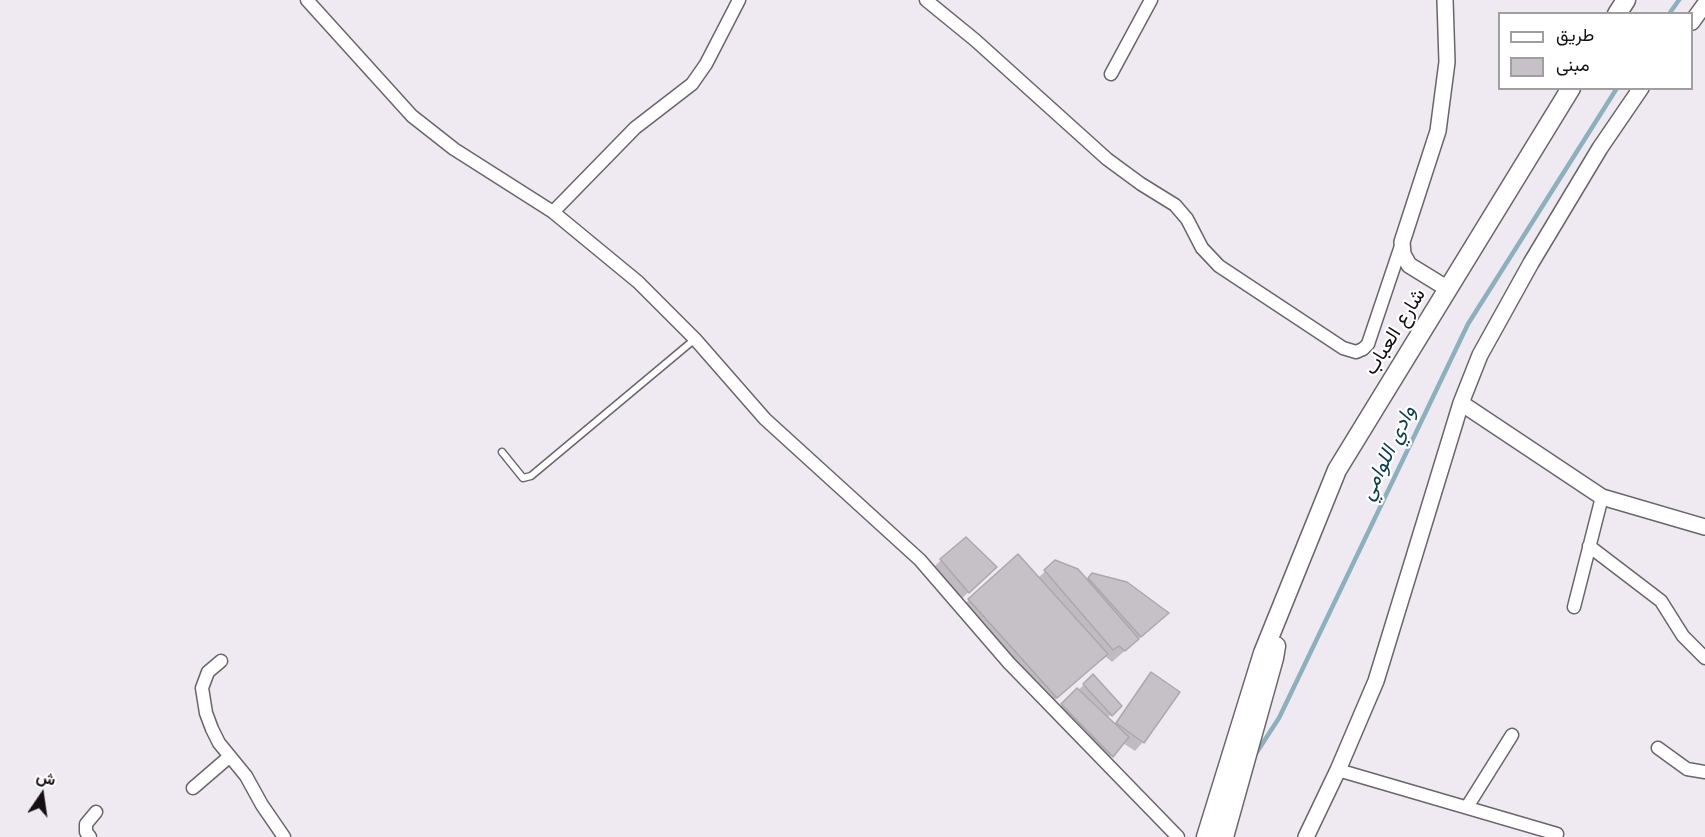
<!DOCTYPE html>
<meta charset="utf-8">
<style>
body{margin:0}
#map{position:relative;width:1705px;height:837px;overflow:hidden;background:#efeaf1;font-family:"Libre Baskerville",Vazirmatn,serif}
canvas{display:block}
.legend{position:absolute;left:1498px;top:12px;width:195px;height:78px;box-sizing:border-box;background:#fff;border:2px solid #a09fa0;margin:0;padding:8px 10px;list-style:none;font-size:18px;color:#121012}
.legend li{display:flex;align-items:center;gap:12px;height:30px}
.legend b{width:30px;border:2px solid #a09fa0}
.north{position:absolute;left:12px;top:765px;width:60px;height:60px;-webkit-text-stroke:4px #fff;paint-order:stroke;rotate:13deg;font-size:16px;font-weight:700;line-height:24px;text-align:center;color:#121012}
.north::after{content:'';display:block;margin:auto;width:21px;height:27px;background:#121012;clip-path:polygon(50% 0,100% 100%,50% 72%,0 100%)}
</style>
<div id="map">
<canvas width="1705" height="837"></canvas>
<ul class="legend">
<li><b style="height:8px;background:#fff"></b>طريق</li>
<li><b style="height:16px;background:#c6c1c7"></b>مبنى</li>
</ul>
<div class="north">ش</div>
</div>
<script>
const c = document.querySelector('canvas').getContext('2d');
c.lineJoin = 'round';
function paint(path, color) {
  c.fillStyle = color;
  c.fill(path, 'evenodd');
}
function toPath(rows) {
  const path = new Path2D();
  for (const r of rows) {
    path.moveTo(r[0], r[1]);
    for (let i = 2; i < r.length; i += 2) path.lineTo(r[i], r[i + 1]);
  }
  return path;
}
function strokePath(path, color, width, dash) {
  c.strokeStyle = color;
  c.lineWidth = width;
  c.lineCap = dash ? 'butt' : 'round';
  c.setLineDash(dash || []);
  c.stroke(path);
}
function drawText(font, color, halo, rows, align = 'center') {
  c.font = font + ' "Libre Baskerville",Vazirmatn,serif';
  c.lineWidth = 4.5;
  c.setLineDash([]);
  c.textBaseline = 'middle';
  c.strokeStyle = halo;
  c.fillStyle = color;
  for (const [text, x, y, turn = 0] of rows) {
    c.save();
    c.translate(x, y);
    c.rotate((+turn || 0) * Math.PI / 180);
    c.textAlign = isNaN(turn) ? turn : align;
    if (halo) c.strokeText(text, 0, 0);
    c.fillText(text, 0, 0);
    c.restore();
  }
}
paint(toPath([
 [941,560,986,576,959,601,933,568],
 [1055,562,1086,581,1093,574,1167,614,1112,662,1106,657,1101,661,1099,660,1045,709,957,612,969,600,1038,578],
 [1151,674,1143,742,1135,751,1123,743,1103,765,1054,713,1093,676,1120,706,1107,718,1114,725,1143,683]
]), '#0003');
strokePath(toPath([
 [1669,14,1679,0],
 [1255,755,1279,718,1468,324,1617,88]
]), '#8db0bf', 4.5);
const building = toPath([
 [966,537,997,567,969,593,940,559,966,537],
 [1018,554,1108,654,1057,698,968,599,1018,554],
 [1055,560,1078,569,1139,639,1125,651,1119,646,1113,650,1044,570,1055,560],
 [1092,573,1127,582,1169,613,1141,637,1088,578,1092,573],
 [1151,672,1180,692,1144,743,1116,723,1151,672],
 [1093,674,1122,706,1112,716,1083,684,1093,674],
 [1077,688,1129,737,1113,757,1061,704,1077,688]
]);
paint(building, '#c6c1c7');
strokePath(building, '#aca7ad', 1.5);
const service = toPath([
 [502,452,523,478,531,476,695,339]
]);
const minor = toPath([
 [307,0,412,116,454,149,553,212,638,282,695,339,765,419,920,560,1009,663,1178,837],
 [926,0,975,40,1107,159,1141,184,1175,205,1187,219,1202,248,1219,266,1343,348,1356,352,1363,349,1368,344,1402,243],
 [1111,74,1151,0],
 [553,212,635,128,692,84,706,64,739,0],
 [1589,546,1661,601,1683,636,1705,658],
 [1574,607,1602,497],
 [221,661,208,672,202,688,206,713,212,729,219,743,246,776,262,805,284,837],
 [1658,748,1687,769,1705,772],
 [1338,770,1557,834],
 [193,788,229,757],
 [1467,807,1512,735],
 [90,837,86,832,86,824,96,812]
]);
const tertiary = toPath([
 [1445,0,1447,62,1438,131,1402,242,1403,254,1409,265,1448,289],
 [1692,22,1705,4],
 [1461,403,1602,497,1705,527],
 [1306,837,1338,770,1376,681,1461,403,1480,355,1531,263,1600,148,1641,88]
]);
const secondary = toPath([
 [1617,14,1626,0],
 [1206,837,1263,653,1337,470,1571,88],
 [1224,837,1274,658,1276,646]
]);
strokePath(service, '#69656b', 9);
strokePath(minor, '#69656b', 15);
strokePath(tertiary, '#69656b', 18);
strokePath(secondary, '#69656b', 21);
strokePath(service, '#fff', 6);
strokePath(minor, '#fff', 12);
strokePath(tertiary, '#fff', 15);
strokePath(secondary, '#fff', 18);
drawText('20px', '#121012', '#fff', [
 ["شارع العباب",1395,332,-58]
]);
drawText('italic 21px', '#0a3e4f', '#fff', [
 ["وادي اللوامي",1388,453,-64]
]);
</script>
